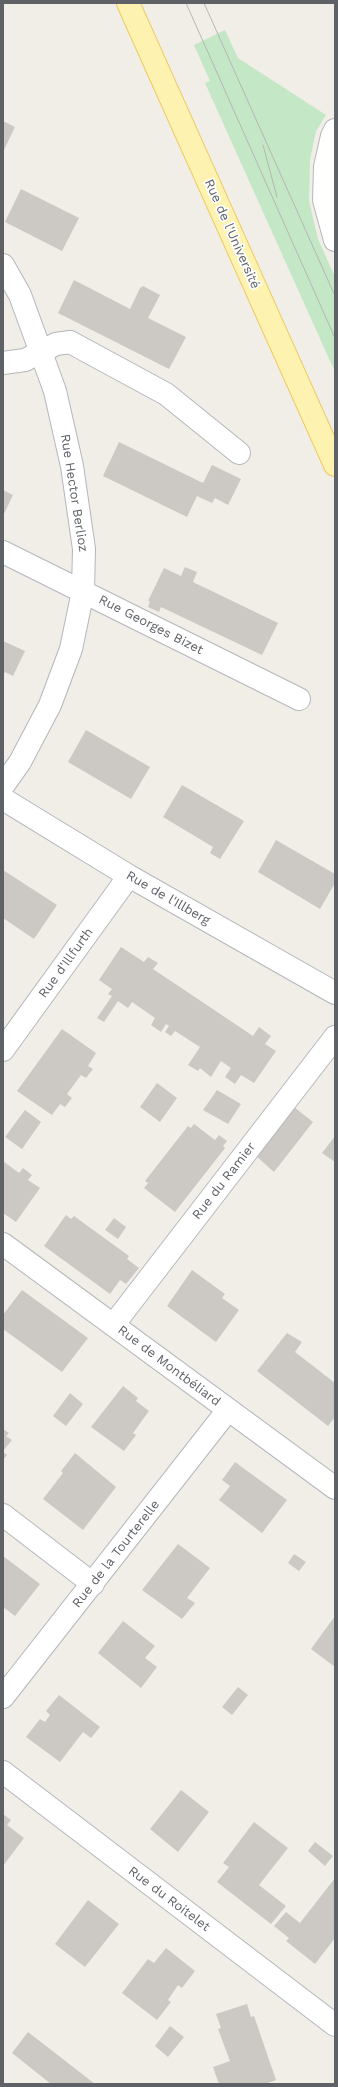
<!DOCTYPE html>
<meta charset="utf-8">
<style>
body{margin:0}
#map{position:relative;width:338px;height:2087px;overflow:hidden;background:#f0eee7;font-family:"Work Sans",sans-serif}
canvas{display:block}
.frame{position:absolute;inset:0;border:4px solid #5e6267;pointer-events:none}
</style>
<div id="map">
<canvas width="338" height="2087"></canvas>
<div class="frame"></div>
</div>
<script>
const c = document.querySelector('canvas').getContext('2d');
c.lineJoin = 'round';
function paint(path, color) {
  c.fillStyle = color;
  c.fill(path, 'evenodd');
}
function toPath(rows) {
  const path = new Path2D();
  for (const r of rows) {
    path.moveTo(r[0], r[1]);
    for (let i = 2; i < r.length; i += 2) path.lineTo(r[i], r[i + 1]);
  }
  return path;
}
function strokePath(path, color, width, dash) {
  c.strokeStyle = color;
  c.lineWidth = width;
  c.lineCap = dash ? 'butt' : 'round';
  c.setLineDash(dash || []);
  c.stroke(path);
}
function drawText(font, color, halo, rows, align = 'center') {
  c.font = font + ' "Work Sans",sans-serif';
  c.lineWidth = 3.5;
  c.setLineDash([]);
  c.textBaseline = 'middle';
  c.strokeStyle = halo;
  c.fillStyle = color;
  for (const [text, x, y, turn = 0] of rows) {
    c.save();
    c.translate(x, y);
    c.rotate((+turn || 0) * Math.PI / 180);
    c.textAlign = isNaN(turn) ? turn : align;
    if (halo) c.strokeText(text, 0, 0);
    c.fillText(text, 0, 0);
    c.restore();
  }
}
paint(toPath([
 [225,30,238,58,326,115,316,131,310,160,309,201,318,239,335,277,335,372,205,83,210,81,194,45]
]), '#c4e7c5');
paint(toPath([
 [3,121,15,127,3,152],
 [21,189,79,218,62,251,5,222],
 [74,280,130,309,140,288,143,286,160,295,148,318,186,337,169,369,58,313],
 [119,442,203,483,212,465,241,479,228,505,215,498,212,503,197,496,187,517,103,476],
 [3,490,13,495,3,516],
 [185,567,197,572,193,582,278,623,262,655,161,607,159,612,148,607,150,601,148,601,164,568,181,576],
 [3,641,25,651,13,676,5,672,3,676],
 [86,730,150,767,131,799,68,762],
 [182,785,244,821,220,859,210,853,213,847,163,817],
 [276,840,335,874,335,883,320,909,258,872],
 [3,870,57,905,34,939,3,918],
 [121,947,144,962,148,957,158,963,153,969,253,1036,259,1027,271,1036,265,1044,276,1051,254,1083,241,1075,235,1084,225,1077,231,1068,221,1061,211,1077,200,1068,198,1071,188,1065,200,1047,175,1031,171,1036,165,1032,169,1026,166,1024,161,1032,151,1025,155,1018,132,1002,128,1008,118,1001,104,1022,97,1018,112,996,108,994,112,989,99,980],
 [62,1029,96,1053,88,1066,93,1069,86,1078,81,1075,67,1094,72,1098,65,1107,60,1104,52,1115,17,1091],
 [157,1083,177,1098,160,1122,140,1107],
 [217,1090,241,1104,228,1124,203,1110],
 [294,1107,313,1122,274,1172,256,1156],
 [25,1110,41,1122,22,1149,5,1137],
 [194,1124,215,1140,219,1135,227,1141,223,1146,225,1148,175,1212,144,1188,148,1183,145,1181,188,1126,191,1128],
 [335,1136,335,1162,322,1153],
 [3,1161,19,1173,23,1168,32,1175,28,1180,40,1188,16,1222,3,1213],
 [66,1215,71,1219,74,1216,129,1256,127,1259,139,1268,126,1284,120,1280,110,1294,44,1246],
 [114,1218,126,1227,118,1239,105,1230],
 [192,1270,225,1294,222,1298,239,1310,216,1342,167,1306],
 [22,1290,88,1338,62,1372,3,1329,3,1315],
 [287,1333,302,1342,295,1352,335,1383,335,1417,328,1426,257,1371],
 [123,1386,138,1398,136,1401,149,1411,133,1433,136,1435,124,1451,91,1427],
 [70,1393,83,1404,66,1426,53,1416],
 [3,1429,9,1433,6,1436,12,1440,3,1451],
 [3,1452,7,1455,3,1460],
 [75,1453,116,1487,83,1530,43,1499,63,1473,61,1471],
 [235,1462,287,1500,262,1533,219,1500,230,1486,222,1480],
 [178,1544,210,1568,187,1598,195,1603,182,1619,142,1590],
 [294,1554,306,1562,299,1571,288,1563],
 [3,1556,40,1584,15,1616,3,1607],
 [335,1616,335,1667,311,1649],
 [123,1621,155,1646,145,1658,157,1667,141,1688,98,1653],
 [238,1687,248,1695,232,1715,222,1707],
 [59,1695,100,1727,91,1738,83,1732,60,1762,26,1737,40,1719,45,1722,50,1715,46,1711],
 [181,1790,209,1812,178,1852,150,1829],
 [3,1814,11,1820,7,1825,24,1838,3,1866],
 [254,1822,288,1848,259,1885,286,1906,271,1924,217,1882,229,1867,223,1863],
 [315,1842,333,1856,325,1866,308,1851],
 [335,1878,335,1938,315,1964,286,1941,289,1938,274,1926,286,1912,300,1923],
 [88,1900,119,1924,85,1967,55,1944],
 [166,1948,195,1971,182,1988,178,1985,168,2000,171,2002,157,2020,122,1993,148,1959,154,1963],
 [247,2004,251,2017,254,2016,276,2080,265,2084,219,2084,213,2067,230,2061,218,2029,221,2028,216,2014],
 [170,2026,184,2037,168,2057,155,2046],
 [28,2032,95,2084,51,2084,12,2053]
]), '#ccc9c4');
const street = toPath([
 [335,130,332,136,325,167,324,200,335,240],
 [3,265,20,295,55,391,72,466,84,549,83,591,71,649,50,705,20,762,3,786],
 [3,363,25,360,56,344,70,342,166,394,239,453],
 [3,552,299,699],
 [3,799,129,876,335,993],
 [3,1050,129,876],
 [3,1244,335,1488],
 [114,1324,335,1037],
 [3,1515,93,1584],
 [3,1697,228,1410],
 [3,1772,335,2025]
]);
const primary = toPath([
 [128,3,335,465]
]);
strokePath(street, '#b4b7bb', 24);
strokePath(primary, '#efca62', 24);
strokePath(street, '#fff', 22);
strokePath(primary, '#fdf2af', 22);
strokePath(toPath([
 [186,3,335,338],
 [204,3,335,296],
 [263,145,277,197]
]), '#b5b6b7', 1);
drawText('13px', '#5e6267', '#fff', [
 ["Rue de l'Université",232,234,66],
 ["Rue Hector Berlioz",74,493,81],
 ["Rue Georges Bizet",151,625,27],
 ["Rue de l'Illberg",168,898,30],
 ["Rue d'Illfurth",66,963,-54],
 ["Rue du Ramier",224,1181,-52],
 ["Rue de Montbéliard",169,1366,37],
 ["Rue de la Tourterelle",116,1554,-52],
 ["Rue du Roitelet",169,1899,37]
]);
</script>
